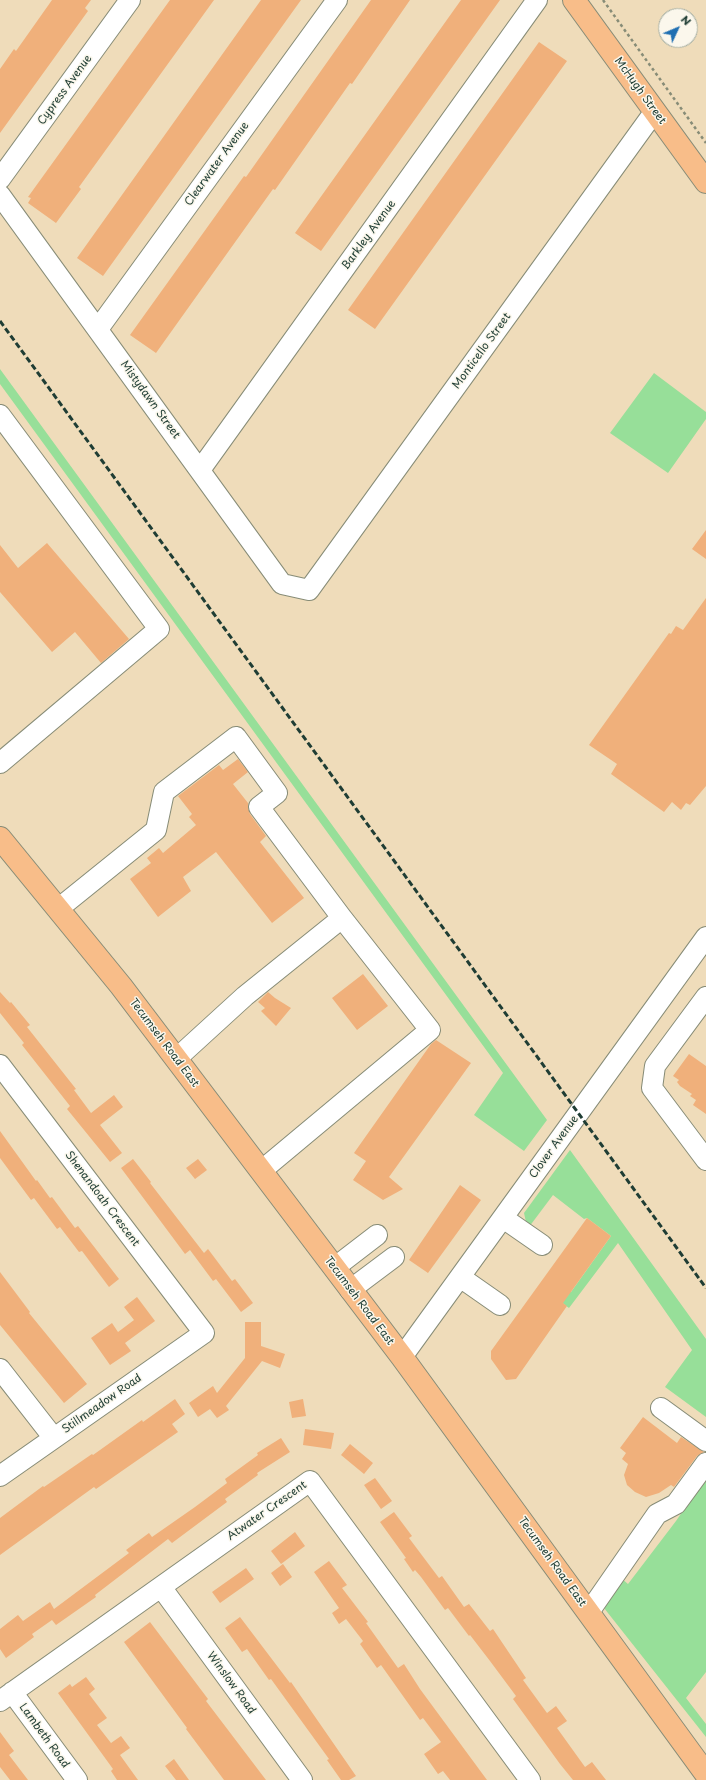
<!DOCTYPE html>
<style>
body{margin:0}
#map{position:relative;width:706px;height:1780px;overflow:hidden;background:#efdcba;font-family:"Playpen Sans",sans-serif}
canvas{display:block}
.north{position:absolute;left:658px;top:8px;width:40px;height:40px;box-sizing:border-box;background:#fbf7ec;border:1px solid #a3ada2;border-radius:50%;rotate:46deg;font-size:11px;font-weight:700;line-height:16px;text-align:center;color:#1f3d34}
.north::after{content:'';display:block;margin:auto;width:14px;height:18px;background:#1f6fb2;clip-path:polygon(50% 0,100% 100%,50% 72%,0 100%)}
</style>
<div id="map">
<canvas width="706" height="1780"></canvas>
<div class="north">N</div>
</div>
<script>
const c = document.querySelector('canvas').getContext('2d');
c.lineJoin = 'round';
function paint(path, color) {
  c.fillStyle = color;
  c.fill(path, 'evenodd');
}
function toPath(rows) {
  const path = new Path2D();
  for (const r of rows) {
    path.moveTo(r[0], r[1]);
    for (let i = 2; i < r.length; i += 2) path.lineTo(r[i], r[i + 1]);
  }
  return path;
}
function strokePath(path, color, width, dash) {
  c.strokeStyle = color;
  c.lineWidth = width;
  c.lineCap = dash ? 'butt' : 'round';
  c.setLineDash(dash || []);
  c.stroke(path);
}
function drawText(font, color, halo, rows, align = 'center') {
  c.font = font + ' "Playpen Sans",sans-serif';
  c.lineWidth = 3;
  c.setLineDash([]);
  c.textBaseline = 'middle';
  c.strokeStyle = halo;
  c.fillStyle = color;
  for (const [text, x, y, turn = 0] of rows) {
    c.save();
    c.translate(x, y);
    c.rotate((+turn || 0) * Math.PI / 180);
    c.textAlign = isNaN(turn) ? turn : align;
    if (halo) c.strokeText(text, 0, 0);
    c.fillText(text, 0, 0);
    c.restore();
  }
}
paint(toPath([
 [0,369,547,1120,524,1151,474,1115,503,1073,0,384],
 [654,373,706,412,706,419,668,473,610,433],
 [570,1150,706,1339,706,1417,665,1387,692,1350,618,1243,569,1308,539,1286,571,1292,611,1236,587,1218,584,1219,553,1195,529,1227,526,1222,524,1213],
 [706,1477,706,1672,686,1698,706,1724,706,1737,604,1608,621,1578,628,1584,676,1521]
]), '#97df99');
paint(toPath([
 [52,0,91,0,85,8,88,11,0,133,0,69,14,49,16,51],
 [170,0,214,0,79,187,81,189,56,223,28,203,31,198,28,197],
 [261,0,301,0,103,276,77,258],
 [371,0,410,0,352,84,350,83,275,190,273,189,156,353,130,335,244,176,246,177],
 [461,0,500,0,321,251,295,233],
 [539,42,567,61,375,329,348,310],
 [706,530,706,559,692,549],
 [47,543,129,639,101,663,75,632,52,652,0,592,0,545,18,568],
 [706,598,706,786,690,805,686,803,681,810,672,802,664,812,611,774,617,764,589,745,669,633,671,634,676,626,683,630],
 [238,759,248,772,233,784,248,803,248,808,250,814,266,836,260,842,304,898,272,923,216,852,183,877,191,891,158,917,130,879,151,863,147,858,159,848,163,853,196,825,189,817,192,814,178,796,219,765,223,770],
 [363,974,388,1006,357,1030,332,998],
 [0,992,10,1003,11,1002,30,1025,27,1027,76,1089,74,1090,91,1113,114,1095,123,1107,100,1125,122,1153,110,1162,67,1109,70,1106,22,1045,24,1043,0,1013],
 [268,992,275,998,291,1008,276,1026,261,1011,265,1008,258,1002],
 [436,1040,471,1063,389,1177,403,1189,383,1200,353,1180,366,1161,354,1153,431,1044],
 [689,1054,706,1066,706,1114,693,1105,696,1100,690,1096,692,1094,680,1086,677,1082,679,1080,673,1076],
 [0,1131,36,1181,37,1180,50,1198,52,1197,75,1228,78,1226,119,1279,109,1287,82,1251,79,1252,60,1227,57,1229,34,1198,31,1200,0,1158],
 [133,1159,151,1182,150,1183,204,1253,208,1249,232,1281,235,1279,253,1303,241,1312,216,1279,213,1281,190,1250,185,1254,121,1168],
 [198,1159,207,1170,195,1179,186,1168],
 [460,1185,481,1200,428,1273,409,1260],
 [587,1218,611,1236,563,1303,567,1306,516,1379,506,1380,491,1359,491,1351],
 [0,1272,30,1312,29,1313,87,1384,64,1403,0,1325],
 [137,1297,155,1321,125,1343,131,1351,110,1365,91,1338,112,1323,118,1332,134,1320,124,1307],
 [245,1322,261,1322,261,1346,285,1354,280,1368,262,1361,226,1406,229,1410,217,1418,210,1409,198,1417,189,1403,213,1386,217,1393,245,1358],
 [175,1399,185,1414,172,1424,178,1432,96,1489,94,1487,0,1555,0,1518,43,1486,44,1487,92,1454,93,1455,142,1420,143,1422],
 [303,1399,306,1416,292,1418,289,1402],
 [643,1417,677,1443,681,1437,704,1452,697,1456,674,1487,671,1485,659,1493,646,1497,635,1492,627,1485,624,1475,628,1464,622,1459,626,1453,620,1448],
 [305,1429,334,1433,331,1449,303,1445],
 [281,1438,290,1452,257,1473,258,1475,225,1499,227,1502,172,1543,168,1539,95,1595,96,1597,56,1625,52,1620,32,1634,34,1637,6,1658,0,1649,0,1629,18,1615,23,1621,50,1602,54,1609,129,1553,126,1550,149,1533,152,1537,195,1507,227,1483,225,1479,258,1455,257,1453],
 [350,1444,373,1463,364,1474,341,1455],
 [375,1478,392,1501,381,1509,364,1485],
 [394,1512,412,1536,409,1538,439,1578,442,1576,464,1607,469,1604,490,1631,493,1629,526,1678,523,1680,547,1713,556,1706,567,1721,557,1728,585,1767,592,1762,606,1780,573,1780,560,1764,513,1699,516,1696,490,1661,470,1635,469,1636,448,1608,445,1610,421,1577,415,1570,413,1572,404,1559,406,1558,380,1522],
 [295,1532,305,1546,281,1564,271,1551],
 [329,1561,347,1585,342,1588,368,1622,366,1623,398,1668,404,1664,420,1689,487,1780,450,1780,443,1771,438,1774,424,1754,441,1742,423,1718,420,1720,381,1665,377,1668,360,1644,363,1641,346,1619,339,1624,332,1613,339,1608,314,1572],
 [283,1564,292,1577,280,1586,271,1573],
 [246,1568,254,1579,220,1603,212,1592],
 [240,1617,290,1683,291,1682,356,1776,349,1780,341,1780,327,1760,329,1759,271,1679,269,1680,247,1649,242,1652,225,1628],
 [150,1622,208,1699,206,1701,266,1780,224,1780,186,1729,187,1728,124,1642],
 [86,1677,95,1689,89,1694,107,1718,97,1725,111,1743,121,1736,130,1748,120,1755,138,1780,117,1780,111,1771,113,1769,58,1693,70,1684,72,1687],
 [0,1732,14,1751,9,1755,28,1780,10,1780,0,1767],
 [174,1759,189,1780,176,1780,165,1766]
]), '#f0b07b');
const minor = toPath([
 [0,179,130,0],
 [0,195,282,584,309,590,655,111],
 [98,329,337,0],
 [0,415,159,629,0,763],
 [200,470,537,0],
 [58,909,156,830,164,792,236,737,277,793,259,807,342,918,245,996,176,1059],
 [706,997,655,1066,652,1088,706,1160],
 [0,1065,204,1333,0,1476],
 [261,1171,430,1030,342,918],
 [503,1218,542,1245],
 [334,1268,377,1235],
 [460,1277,500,1305],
 [350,1290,394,1257],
 [402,1357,706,937],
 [0,1369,53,1437],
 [661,1408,706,1441],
 [161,1587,302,1780],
 [589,1612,657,1514,676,1504,706,1463],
 [12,1692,77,1780],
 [0,1701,310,1481,530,1780]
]);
const major = toPath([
 [574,0,706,182],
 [0,838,121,986,402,1357,706,1774]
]);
strokePath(minor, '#878c77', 22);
strokePath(major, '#878c77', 24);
strokePath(toPath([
 [603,0,706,143]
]), '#878c77', 2.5, [3, 3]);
strokePath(minor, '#fff', 20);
strokePath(major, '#f8bd89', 22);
strokePath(toPath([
 [0,321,706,1288]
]), '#1f3d34', 3, [6, 3]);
drawText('11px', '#1f3d34', '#fbf7ec', [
 ["Cypress Avenue",65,90,-54],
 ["McHugh Street",640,91,54],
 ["Clearwater Avenue",217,164,-54],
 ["Barkley Avenue",369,235,-54],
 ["Monticello Street",482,351,-54],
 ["Mistydawn Street",150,400,54],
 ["Tecumseh Road East",164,1043,53],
 ["Clover Avenue",554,1147,-54],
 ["Shenandoah Crescent",102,1199,53],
 ["Tecumseh Road East",359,1301,53],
 ["Stillmeadow Road",102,1404,-35],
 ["Atwater Crescent",267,1511,-35],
 ["Tecumseh Road East",552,1562,54],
 ["Winslow Road",231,1683,54],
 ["Lambeth Road",44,1736,54]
]);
</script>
